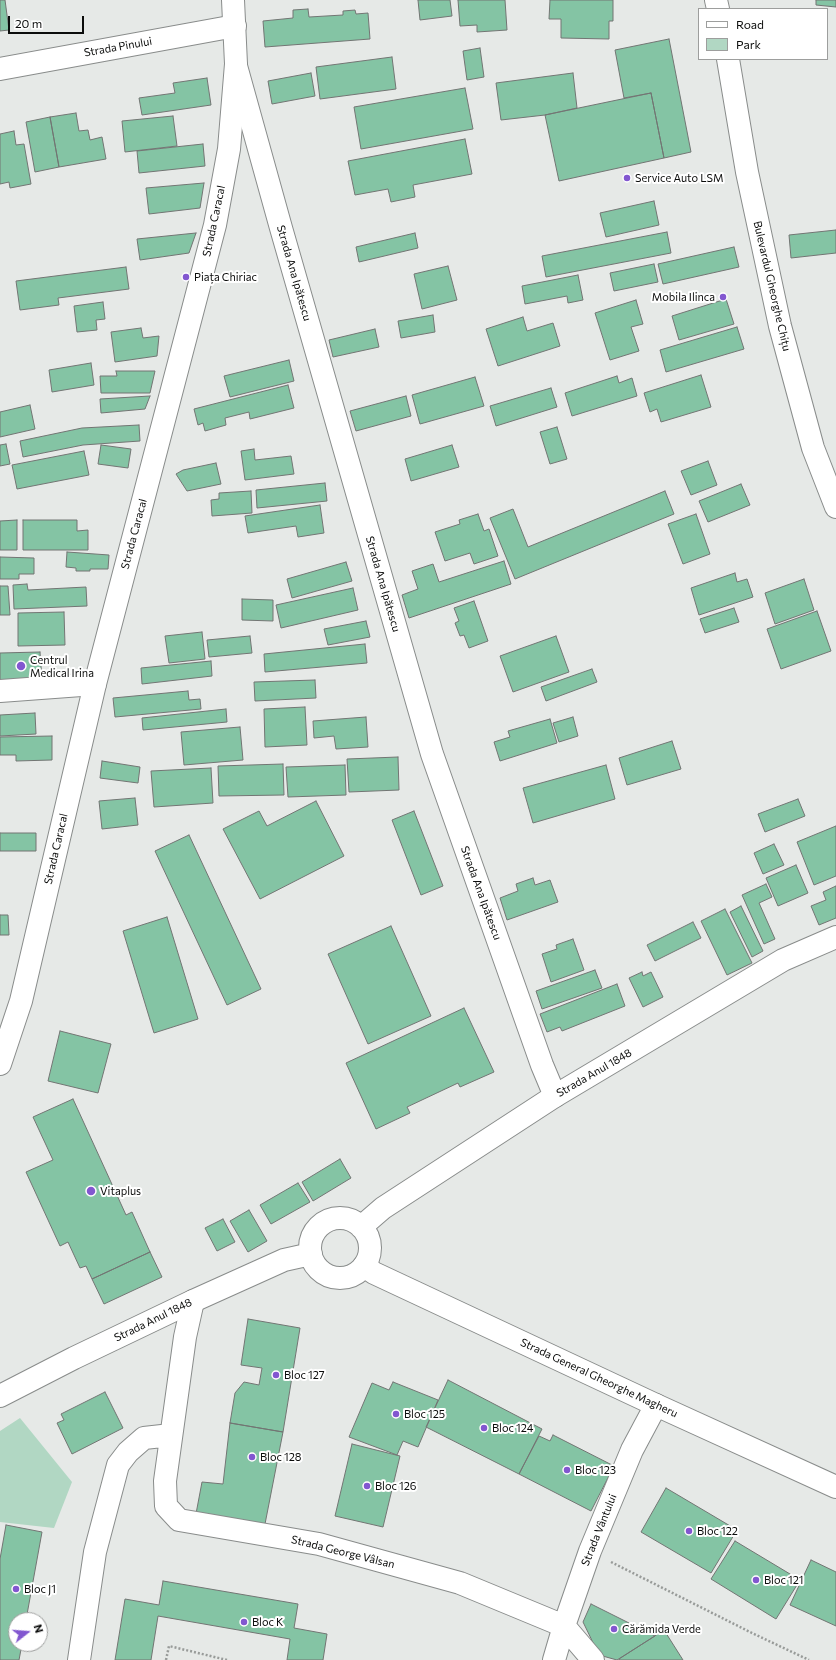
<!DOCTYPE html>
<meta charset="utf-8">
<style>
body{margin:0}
#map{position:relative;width:836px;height:1660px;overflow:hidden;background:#e6e9e7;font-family:Commissioner,sans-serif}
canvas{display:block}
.legend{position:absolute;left:698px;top:8px;width:130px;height:52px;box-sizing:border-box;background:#fff;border:1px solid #9d9e9d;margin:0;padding:5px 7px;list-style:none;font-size:12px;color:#0b0c0b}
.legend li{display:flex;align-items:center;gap:8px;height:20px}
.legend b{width:20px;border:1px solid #9d9e9d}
.north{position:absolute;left:8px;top:1612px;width:40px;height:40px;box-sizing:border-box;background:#fff;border:1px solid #9d9e9d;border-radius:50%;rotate:73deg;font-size:11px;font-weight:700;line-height:16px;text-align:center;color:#0b0c0b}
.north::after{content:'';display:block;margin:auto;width:14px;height:18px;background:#8257d0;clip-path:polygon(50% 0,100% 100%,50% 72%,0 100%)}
.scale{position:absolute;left:8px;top:16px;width:76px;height:18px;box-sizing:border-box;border:2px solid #0b0c0b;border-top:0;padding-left:5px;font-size:12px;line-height:14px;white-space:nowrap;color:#0b0c0b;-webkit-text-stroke:3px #fff;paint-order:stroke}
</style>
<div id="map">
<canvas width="836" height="1660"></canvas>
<ul class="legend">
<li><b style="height:5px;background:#fff"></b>Road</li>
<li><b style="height:11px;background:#b1d7c3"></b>Park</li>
</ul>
<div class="north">N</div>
<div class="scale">20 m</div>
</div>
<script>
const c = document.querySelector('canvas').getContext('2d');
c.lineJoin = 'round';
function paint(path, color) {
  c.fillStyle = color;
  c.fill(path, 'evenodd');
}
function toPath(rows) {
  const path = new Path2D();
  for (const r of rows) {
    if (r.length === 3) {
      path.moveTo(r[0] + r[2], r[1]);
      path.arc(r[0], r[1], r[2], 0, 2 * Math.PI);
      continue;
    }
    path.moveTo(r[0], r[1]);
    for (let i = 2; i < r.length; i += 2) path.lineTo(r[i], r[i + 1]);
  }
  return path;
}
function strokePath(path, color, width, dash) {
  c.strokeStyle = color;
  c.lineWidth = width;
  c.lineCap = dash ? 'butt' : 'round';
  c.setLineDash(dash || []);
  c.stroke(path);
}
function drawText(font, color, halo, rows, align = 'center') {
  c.font = font + ' Commissioner,sans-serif';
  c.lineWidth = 4;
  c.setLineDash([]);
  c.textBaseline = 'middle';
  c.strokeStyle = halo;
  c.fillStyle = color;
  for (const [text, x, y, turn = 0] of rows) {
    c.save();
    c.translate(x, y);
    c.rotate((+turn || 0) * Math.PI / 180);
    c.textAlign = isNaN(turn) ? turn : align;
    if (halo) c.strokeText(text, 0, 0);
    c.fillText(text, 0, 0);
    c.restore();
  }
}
paint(toPath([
 [20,1418,72,1482,54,1528,0,1522,0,1431]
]), '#b1d7c3');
const building = toPath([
 [0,0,5,0,9,30,0,31,0,0],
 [418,0,450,0,452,16,420,20,418,0],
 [458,0,505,0,507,30,477,32,477,25,460,26,458,0],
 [550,0,613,0,613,21,609,21,609,39,561,38,561,19,549,19,550,0],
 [816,0,836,0,836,7,816,5,816,0],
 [308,9,309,17,343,15,343,11,355,10,356,14,368,13,370,39,265,47,263,21,293,18,293,10,308,9],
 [669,39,691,152,664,158,651,93,624,98,615,50,669,39],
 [480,48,484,77,467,80,463,51,480,48],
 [392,57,396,89,320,99,316,67,392,57],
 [311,73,315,96,272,104,268,81,311,73],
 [573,73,577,108,545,115,501,120,496,83,573,73],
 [207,78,211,105,142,115,139,98,175,93,173,83,207,78],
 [465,88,473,129,361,149,354,107,465,88],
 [651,93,664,158,559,181,545,115,651,93],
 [76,113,79,131,88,130,90,140,102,137,106,159,59,167,50,117,76,113],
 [173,116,177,146,125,152,122,121,173,116],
 [50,117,59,167,35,172,26,122,50,117],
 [14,131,16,145,24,144,31,184,10,188,9,182,0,184,0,134,14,131],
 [465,139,472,174,413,185,415,197,391,202,388,189,355,195,348,161,465,139],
 [203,144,205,166,139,173,137,151,203,144],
 [204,183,200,208,149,214,146,188,204,183],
 [654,201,659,225,606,237,600,213,654,201],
 [836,230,836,253,791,258,789,235,836,230],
 [667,232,671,253,546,277,542,256,667,232],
 [196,233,189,253,140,260,137,239,196,233],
 [415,233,418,248,359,262,356,247,415,233],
 [734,247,739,267,663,284,658,264,734,247],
 [654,264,658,282,614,291,610,273,654,264],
 [448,266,457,300,422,309,414,274,448,266],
 [126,267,129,289,58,298,59,305,20,310,16,281,126,267],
 [578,275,583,300,568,303,567,296,525,304,522,286,578,275],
 [726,299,734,324,679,340,672,316,726,299],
 [636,300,643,324,631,327,639,351,610,360,595,313,636,300],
 [103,302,105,319,96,320,97,330,77,332,74,306,103,302],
 [433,315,435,332,401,338,398,321,433,315],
 [523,317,527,331,553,323,560,346,498,366,486,329,523,317],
 [737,327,744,349,666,372,660,350,737,327],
 [141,328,143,338,159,336,157,356,115,362,111,332,141,328],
 [375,329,379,347,333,357,329,340,375,329],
 [289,360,294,381,230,397,224,376,289,360],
 [91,363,94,385,52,392,49,370,91,363],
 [116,371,155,371,150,393,101,393,100,376,117,376,116,371],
 [701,375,711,407,661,422,657,409,650,412,644,393,701,375],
 [617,376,619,383,632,378,637,396,572,416,565,393,617,376],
 [475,377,484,406,420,424,412,395,475,377],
 [288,385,294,408,250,419,249,412,225,418,226,425,205,431,203,423,198,425,194,409,288,385],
 [551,388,557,407,496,426,490,406,551,388],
 [150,396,145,409,101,413,100,399,150,396],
 [406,396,411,416,356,431,350,411,406,396],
 [30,405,35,429,0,437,0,412,30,405],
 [139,425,140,441,83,445,23,457,20,441,82,428,139,425],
 [557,427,567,459,550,464,540,432,557,427],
 [6,444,10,464,0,466,0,445,6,444],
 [101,445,131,449,128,468,98,464,101,445],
 [452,445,459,467,411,481,405,459,452,445],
 [254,449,255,460,291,456,294,474,245,480,241,451,254,449],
 [84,451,89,475,17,489,12,465,84,451],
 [708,461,717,485,691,495,681,471,708,461],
 [216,463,221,484,187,491,176,474,183,470,216,463],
 [325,483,327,501,257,508,256,490,325,483],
 [741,484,750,505,708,522,699,501,741,484],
 [251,491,252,513,212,516,211,500,219,499,219,493,251,491],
 [665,491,674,514,515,579,490,518,513,509,528,547,665,491],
 [320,505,324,533,298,537,296,526,248,533,245,516,320,505],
 [478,514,484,531,489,529,498,556,474,564,470,553,445,561,435,532,460,524,459,520,478,514],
 [696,514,710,554,683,564,668,524,696,514],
 [17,520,17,550,0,550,0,521,17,520],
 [23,520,77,520,77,531,88,530,88,550,23,550,23,520],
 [67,552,109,555,108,569,90,569,90,571,76,571,76,568,66,567,67,552],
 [0,557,34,558,34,574,19,574,19,579,0,579,0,557],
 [504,561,511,584,409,618,402,595,418,589,412,571,433,564,439,582,504,561],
 [346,562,352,581,292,598,287,579,346,562],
 [735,573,737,582,747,579,753,597,699,615,691,588,735,573],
 [804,579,814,610,775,624,765,593,804,579],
 [27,584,28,590,86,587,87,606,14,609,13,585,27,584],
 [0,586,8,586,10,615,0,615,0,586],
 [353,588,358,610,281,628,276,605,353,588],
 [242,599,273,600,273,621,242,620,242,599],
 [474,601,488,641,469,648,464,635,460,636,455,623,459,621,454,608,474,601],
 [734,608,739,622,705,633,700,619,734,608],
 [817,611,831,651,781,669,767,629,817,611],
 [64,612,65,645,18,646,18,613,64,612],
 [366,621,370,637,328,645,324,629,366,621],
 [202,632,205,659,169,663,165,636,202,632],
 [250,636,252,653,209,657,207,640,250,636],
 [556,636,569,672,513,692,500,656,556,636],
 [365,644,367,663,265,672,264,654,365,644],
 [40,652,42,680,0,682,0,653,40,652],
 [211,661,212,676,142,684,141,668,211,661],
 [592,669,597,682,546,701,541,687,592,669],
 [315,680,316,698,255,701,254,682,315,680],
 [188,691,189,700,200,699,201,709,115,717,113,698,188,691],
 [305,707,307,745,265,747,264,709,305,707],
 [226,709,227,722,143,730,142,718,226,709],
 [35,713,36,734,0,736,0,715,35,713],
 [366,717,368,747,336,749,334,736,314,738,313,721,366,717],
 [573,717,578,736,559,742,553,723,573,717],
 [550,719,557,743,500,761,494,742,510,737,508,731,550,719],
 [240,727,243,760,184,765,181,732,240,727],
 [52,736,52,760,16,761,16,755,0,755,0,737,52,736],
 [672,741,681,769,627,785,619,758,672,741],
 [398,757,399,790,349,792,347,759,398,757],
 [102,761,140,767,138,783,100,778,102,761],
 [283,764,284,795,219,796,218,766,283,764],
 [345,765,346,795,288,797,286,767,345,765],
 [606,765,615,799,533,823,523,788,606,765],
 [211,768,213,803,154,807,151,771,211,768],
 [135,798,138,825,102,829,99,801,135,798],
 [798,799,805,816,765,832,758,814,798,799],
 [316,801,344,856,260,899,223,829,259,811,267,826,316,801],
 [414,811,443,886,421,895,392,820,414,811],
 [836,826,836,876,814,885,797,842,836,826],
 [0,833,36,833,36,851,0,851,0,833],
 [189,835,261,989,227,1005,155,851,189,835],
 [774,844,784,865,763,874,754,853,774,844],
 [796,865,808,893,778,906,766,878,796,865],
 [533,878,535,885,550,880,558,902,507,920,500,898,518,891,516,884,533,878],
 [766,884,772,897,759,903,775,939,764,944,742,895,766,884],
 [836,886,836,918,819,925,811,906,826,900,823,892,836,886],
 [741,906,763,951,752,957,730,912,741,906],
 [725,909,752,963,727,975,701,921,725,909],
 [0,915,8,915,9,935,0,935,0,915],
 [167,917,198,1019,154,1033,123,931,167,917],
 [693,922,701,938,655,961,647,945,693,922],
 [391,926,431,1016,368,1044,328,954,391,926],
 [573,939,584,970,551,982,542,954,557,949,556,945,573,939],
 [595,970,602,988,542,1009,536,991,595,970],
 [642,972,643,976,651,972,663,997,643,1007,629,978,642,972],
 [617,984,625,1006,562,1031,560,1027,547,1032,540,1014,617,984],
 [464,1008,494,1072,460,1087,458,1083,407,1107,410,1113,376,1129,346,1063,464,1008],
 [60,1031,111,1044,98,1093,48,1081,60,1031],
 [73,1099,126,1215,132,1212,150,1252,92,1279,86,1266,80,1268,68,1242,60,1246,26,1172,53,1160,33,1117,73,1099],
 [340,1159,351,1178,313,1201,302,1182,340,1159],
 [298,1183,310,1202,271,1224,260,1205,298,1183],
 [249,1210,267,1241,248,1252,230,1221,249,1210],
 [223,1219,235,1242,217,1251,205,1228,223,1219],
 [150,1252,162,1277,104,1304,92,1279,150,1252],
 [248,1319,300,1328,283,1432,230,1423,235,1393,244,1382,259,1385,262,1368,241,1365,248,1319],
 [448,1380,542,1429,519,1474,426,1427,448,1380],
 [393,1382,438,1400,418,1447,403,1441,397,1455,349,1437,372,1383,389,1390,393,1382],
 [105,1392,123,1428,72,1454,57,1423,64,1420,61,1414,105,1392],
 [230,1423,283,1432,265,1524,195,1519,202,1482,223,1484,230,1423],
 [553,1435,614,1466,591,1511,519,1474,539,1436,550,1441,553,1435],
 [352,1444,400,1456,383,1527,335,1516,352,1444],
 [666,1488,737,1530,711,1573,641,1532,666,1488],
 [6,1525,42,1532,26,1620,16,1620,16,1644,22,1644,19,1660,0,1660,0,1559,6,1525],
 [735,1541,800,1580,776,1619,711,1579,735,1541],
 [811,1560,836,1572,836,1626,790,1605,811,1560],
 [163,1581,298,1604,294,1628,327,1634,323,1660,287,1660,290,1639,158,1616,151,1660,115,1660,125,1599,159,1605,163,1581],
 [591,1604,655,1636,617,1660,599,1655,583,1622,591,1604],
 [664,1630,683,1660,619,1660,619,1659,664,1630]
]);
paint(building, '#84c4a4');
strokePath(building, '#727573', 1);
const minor = toPath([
 [236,66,281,228,432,754,542,1065,555,1096],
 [0,69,235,26],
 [0,691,95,684],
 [193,1301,185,1337,165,1481,166,1506,179,1520,319,1544,460,1583,564,1626,593,1660],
 [79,1660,95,1552,118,1465,128,1452,144,1438,171,1435],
 [554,1660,564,1626,590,1551,632,1450,656,1405]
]);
const tertiary = toPath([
 [364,1266,374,1273,656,1405,836,1487]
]);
const secondary = toPath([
 [716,0,718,9],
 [728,59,747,172,780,326,813,448,836,507],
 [0,1064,21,1001,95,684,215,225,229,149,236,64,233,0],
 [340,1248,30],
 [361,1227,383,1208,555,1096,783,960,836,937],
 [0,1396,74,1358,193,1301,284,1260,311,1254]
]);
strokePath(minor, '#898c8b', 24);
strokePath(tertiary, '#898c8b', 24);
strokePath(secondary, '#898c8b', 24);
strokePath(toPath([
 [611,1562,752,1633,809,1660],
 [166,1660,169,1646,227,1660]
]), '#989b99', 2.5, [2, 2]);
strokePath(minor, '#fff', 22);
strokePath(tertiary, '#fff', 22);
strokePath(secondary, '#fff', 22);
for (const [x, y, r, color] of [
 [627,178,4,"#8257d0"],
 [186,277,4,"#8257d0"],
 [723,297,4,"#8257d0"],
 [21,666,5,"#8257d0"],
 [91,1191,5,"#8257d0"],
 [276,1375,4,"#8257d0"],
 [396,1414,4,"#8257d0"],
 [484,1428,4,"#8257d0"],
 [252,1457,4,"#8257d0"],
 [567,1470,4,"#8257d0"],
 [367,1486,4,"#8257d0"],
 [689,1531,4,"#8257d0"],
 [756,1580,4,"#8257d0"],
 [16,1589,4,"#8257d0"],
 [244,1622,4,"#8257d0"],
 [614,1629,4,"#8257d0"]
]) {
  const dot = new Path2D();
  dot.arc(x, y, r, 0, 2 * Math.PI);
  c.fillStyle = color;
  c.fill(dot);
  strokePath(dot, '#fff', 1.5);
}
drawText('11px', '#0b0c0b', '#fff', [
 ["Strada Pinului",118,47,-10],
 ["Strada Caracal",214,221,-78],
 ["Strada Ana Ipătescu",294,273,74],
 ["Bulevardul Gheorghe Chițu",772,286,77],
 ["Strada Caracal",134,534,-75],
 ["Strada Ana Ipătescu",383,584,74],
 ["Strada Caracal",56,849,-77],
 ["Strada Ana Ipătescu",481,893,70],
 ["Strada Anul 1848",594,1073,-30],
 ["Strada Anul 1848",153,1320,-26],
 ["Strada General Gheorghe Magheru",599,1378,25],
 ["Strada Vântului",599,1530,-68],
 ["Strada George Vâlsan",343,1552,14]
]);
drawText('11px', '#0b0c0b', '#fff', [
 ["Service Auto LSM",635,178],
 ["Piața Chiriac",194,277],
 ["Mobila Ilinca",715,297,"right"],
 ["Centrul",30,660],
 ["Medical Irina",30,673],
 ["Vitaplus",100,1191],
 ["Bloc 127",284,1375],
 ["Bloc 125",404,1414],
 ["Bloc 124",492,1428],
 ["Bloc 128",260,1457],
 ["Bloc 123",575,1470],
 ["Bloc 126",375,1486],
 ["Bloc 122",697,1531],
 ["Bloc 121",764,1580],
 ["Bloc J1",24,1589],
 ["Bloc K",252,1622],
 ["Cărămida Verde",622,1629]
], 'left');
</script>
